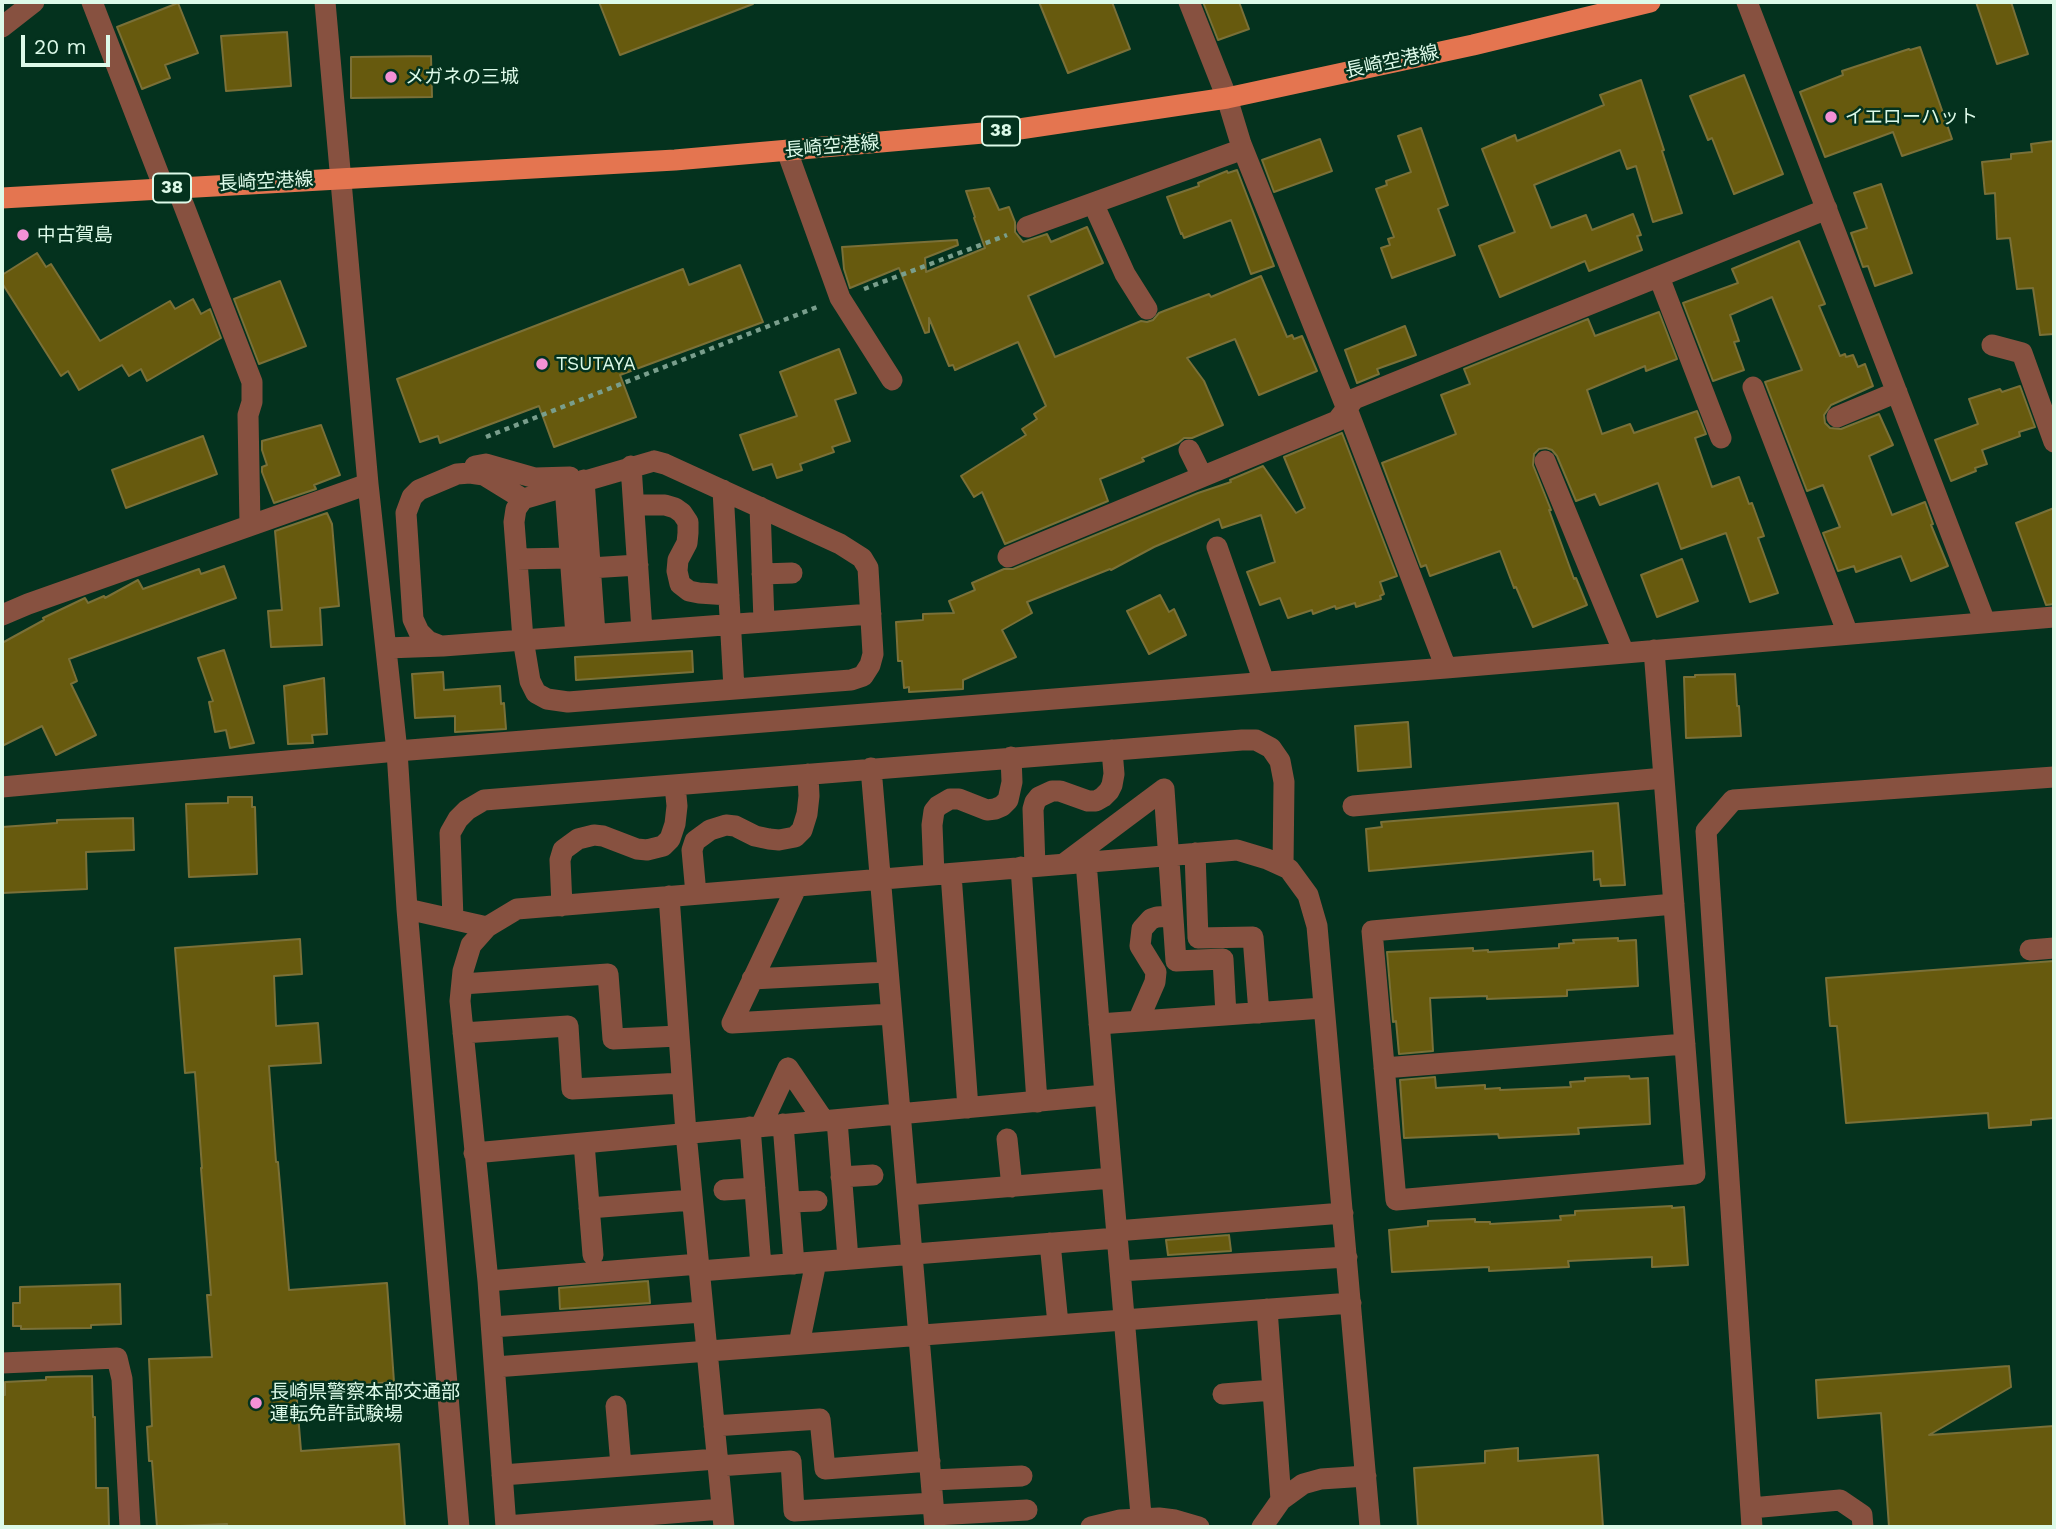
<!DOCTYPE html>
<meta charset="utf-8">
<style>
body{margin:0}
#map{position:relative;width:2056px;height:1529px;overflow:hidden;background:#04321e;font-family:"Work Sans",sans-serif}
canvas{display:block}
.frame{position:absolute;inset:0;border:4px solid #ddfae9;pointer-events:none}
.scale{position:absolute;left:21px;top:35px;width:89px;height:32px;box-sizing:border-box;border:4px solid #ddfae9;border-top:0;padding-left:9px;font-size:21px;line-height:24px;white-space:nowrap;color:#ddfae9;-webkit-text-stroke:5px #04321e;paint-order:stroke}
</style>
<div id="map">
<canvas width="2056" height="1529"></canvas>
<div class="frame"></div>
<div class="scale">20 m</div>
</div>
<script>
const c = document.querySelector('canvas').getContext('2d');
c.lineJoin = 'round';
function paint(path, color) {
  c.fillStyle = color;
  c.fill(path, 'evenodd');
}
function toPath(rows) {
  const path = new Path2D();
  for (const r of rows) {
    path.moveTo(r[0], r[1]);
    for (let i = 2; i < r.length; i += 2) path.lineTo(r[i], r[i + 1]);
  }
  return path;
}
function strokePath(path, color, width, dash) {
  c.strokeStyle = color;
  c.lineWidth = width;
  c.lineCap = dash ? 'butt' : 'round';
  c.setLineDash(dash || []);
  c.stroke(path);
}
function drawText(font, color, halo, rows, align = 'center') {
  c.font = font + ' "Work Sans","Noto Sans JP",sans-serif';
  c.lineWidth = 5;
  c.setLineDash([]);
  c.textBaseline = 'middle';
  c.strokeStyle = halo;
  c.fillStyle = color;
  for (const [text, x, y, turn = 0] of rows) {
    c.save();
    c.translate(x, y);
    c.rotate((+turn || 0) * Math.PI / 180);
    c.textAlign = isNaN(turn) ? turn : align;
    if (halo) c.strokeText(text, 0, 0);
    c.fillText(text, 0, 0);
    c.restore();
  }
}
const building = toPath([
 [599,2,753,2,753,4,620,55,599,2],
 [1039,2,1112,2,1130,49,1068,73,1039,2],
 [1203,2,1239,2,1249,29,1218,40,1203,2],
 [1976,2,2011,2,2028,54,1997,64,1976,2],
 [178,3,198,53,165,65,170,78,142,89,117,27,178,3],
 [287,32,291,86,226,91,221,36,287,32],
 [1920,47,1952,139,1902,156,1893,132,1825,157,1800,92,1843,75,1842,71,1909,49,1910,50,1920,47],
 [431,56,432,97,351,98,351,57,431,56],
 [1744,75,1783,174,1734,194,1714,143,1712,138,1708,140,1690,96,1744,75],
 [1641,80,1664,150,1662,151,1682,213,1653,222,1636,166,1627,169,1620,150,1534,185,1551,228,1586,215,1592,230,1633,214,1641,235,1637,236,1642,250,1589,271,1585,261,1500,297,1479,246,1515,232,1482,149,1515,135,1517,141,1604,105,1600,95,1641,80],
 [1421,128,1448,205,1438,209,1455,255,1392,278,1381,248,1390,245,1388,239,1394,237,1376,189,1387,185,1386,181,1411,172,1398,136,1421,128],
 [1320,139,1332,171,1274,192,1262,160,1320,139],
 [2054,141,2054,334,2040,335,2033,288,2017,289,2010,238,1997,239,1995,193,1985,194,1982,162,2011,159,2011,154,2032,152,2031,144,2054,141],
 [1237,170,1274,266,1251,274,1231,220,1184,238,1182,233,1181,234,1167,197,1199,186,1198,183,1227,171,1228,173,1237,170],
 [1881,184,1912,273,1875,286,1868,266,1863,267,1851,233,1867,228,1854,193,1881,184],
 [989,188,999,210,1009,207,1015,222,1015,232,1023,242,1047,234,1051,242,1087,227,1103,263,1028,296,1055,357,1141,321,1147,322,1153,320,1159,313,1164,311,1209,294,1211,297,1261,276,1287,337,1292,335,1294,339,1302,336,1317,371,1259,395,1235,339,1187,358,1204,381,1223,425,1192,438,1184,438,1178,443,1142,458,1144,461,1100,479,1108,501,1005,544,982,492,974,497,961,476,1026,435,1022,429,1037,419,1034,414,1046,406,1018,342,955,370,953,365,949,366,929,318,929,332,925,333,899,268,850,288,844,269,842,247,957,240,958,245,925,258,926,272,985,248,974,218,975,217,966,191,989,188],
 [1799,241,1825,304,1819,306,1840,356,1845,354,1846,357,1853,355,1858,367,1865,364,1873,386,1831,405,1824,415,1825,423,1830,428,1841,429,1879,414,1893,445,1869,456,1892,515,1925,502,1933,524,1931,525,1948,566,1911,581,1901,556,1856,572,1854,566,1838,571,1823,533,1840,527,1823,485,1807,491,1765,382,1802,370,1772,297,1730,315,1739,341,1734,342,1744,370,1713,381,1683,303,1738,283,1732,269,1799,241],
 [37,253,46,267,51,264,100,341,170,301,175,309,193,299,201,314,210,309,221,338,147,381,141,369,129,376,122,365,79,390,68,371,61,376,2,283,2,275,37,253],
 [740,265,763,322,620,375,636,417,554,447,539,406,440,443,438,436,420,442,397,379,683,269,689,285,740,265],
 [280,281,306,346,259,364,234,299,280,281],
 [1659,312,1677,359,1646,371,1645,366,1587,390,1602,434,1630,424,1634,433,1697,411,1706,434,1695,438,1712,487,1739,477,1749,504,1752,503,1764,536,1758,538,1778,593,1750,602,1726,533,1681,549,1658,483,1600,505,1595,494,1576,501,1557,456,1552,450,1546,448,1539,449,1534,454,1533,465,1551,510,1549,510,1574,579,1576,578,1587,605,1533,627,1516,587,1514,588,1500,551,1430,576,1426,565,1421,567,1382,463,1456,434,1441,395,1470,384,1464,369,1588,319,1595,336,1659,312],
 [1405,326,1416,355,1377,369,1379,374,1357,383,1345,350,1405,326],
 [839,349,856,393,835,400,850,441,832,447,834,452,800,464,802,470,777,478,772,464,753,470,740,435,797,416,780,372,839,349],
 [2020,386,2035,427,2019,432,2020,436,1982,450,1987,464,1975,468,1976,471,1951,481,1935,440,1978,424,1969,399,2000,389,2002,392,2020,386],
 [321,425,340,475,314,485,316,489,274,503,262,472,262,467,267,465,262,450,262,441,321,425],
 [1342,433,1397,576,1380,582,1384,594,1380,596,1381,599,1356,607,1355,603,1336,609,1335,606,1313,614,1312,610,1288,618,1280,598,1260,605,1247,572,1275,562,1261,515,1222,528,1219,519,1154,547,1111,570,1110,569,1027,602,1032,613,1002,630,1016,657,963,680,963,689,909,692,909,687,904,688,902,661,898,661,896,622,923,620,923,614,954,613,949,601,975,590,972,583,1004,569,1013,569,1198,493,1231,482,1230,480,1263,466,1296,513,1305,508,1284,457,1342,433],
 [203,436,217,474,126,508,112,470,203,436],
 [2054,508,2054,604,2046,605,2016,523,2054,508],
 [327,513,332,524,339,606,320,608,322,645,271,647,268,611,282,610,275,531,327,513],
 [1682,559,1698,601,1657,617,1641,575,1682,559],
 [224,566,236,598,69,659,77,681,71,684,96,735,56,755,42,726,2,746,2,643,44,620,43,618,85,598,88,603,104,596,105,598,138,580,143,589,199,569,201,574,224,566],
 [1160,595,1169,612,1174,609,1186,635,1149,654,1127,611,1160,595],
 [224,650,254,743,230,748,226,730,215,732,209,702,213,701,198,658,224,650],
 [692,651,693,672,576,680,575,657,692,651],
 [443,672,444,690,500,686,501,704,504,703,506,729,455,732,455,716,415,718,412,674,443,672],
 [1735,674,1737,706,1739,706,1741,736,1686,738,1684,677,1695,677,1695,675,1735,674],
 [324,678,327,734,312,735,313,743,288,744,284,686,324,678],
 [1408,722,1411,767,1358,771,1355,726,1408,722],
 [228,797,252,797,252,807,255,807,257,874,189,877,186,804,228,803,228,797],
 [1618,803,1625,885,1601,886,1600,879,1594,880,1593,851,1369,871,1366,829,1382,827,1381,822,1618,803],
 [133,818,134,850,86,852,87,889,2,893,2,827,57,823,57,820,133,818],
 [1618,938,1618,941,1636,940,1638,986,1567,990,1567,996,1487,999,1487,996,1430,998,1433,1051,1399,1054,1396,1021,1393,1022,1387,952,1473,948,1473,951,1488,950,1488,952,1559,948,1559,944,1574,943,1573,940,1618,938],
 [300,939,302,974,274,976,276,1026,318,1023,321,1063,269,1066,276,1162,278,1162,289,1290,387,1283,394,1382,296,1389,301,1451,399,1444,405,1527,227,1527,227,1524,157,1527,152,1461,149,1461,147,1427,152,1426,149,1359,212,1357,207,1295,211,1295,201,1168,202,1168,195,1072,185,1073,175,948,300,939],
 [2054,961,2054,1118,2031,1120,2031,1125,1989,1128,1988,1113,1846,1123,1837,1026,1830,1026,1826,978,2054,961],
 [1629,1076,1630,1079,1648,1078,1650,1124,1578,1128,1579,1134,1499,1138,1498,1134,1404,1138,1400,1080,1435,1077,1436,1088,1485,1085,1485,1089,1500,1088,1500,1090,1571,1087,1570,1082,1585,1081,1585,1078,1629,1076],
 [1672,1206,1672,1208,1684,1207,1688,1265,1652,1267,1652,1257,1568,1261,1569,1267,1489,1271,1489,1267,1392,1272,1389,1230,1428,1226,1428,1221,1475,1219,1475,1222,1490,1222,1490,1224,1561,1220,1560,1216,1575,1215,1575,1211,1672,1206],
 [1229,1235,1231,1251,1168,1255,1166,1240,1229,1235],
 [648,1281,650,1303,560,1309,559,1288,648,1281],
 [120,1284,121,1324,91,1325,91,1328,21,1329,21,1326,13,1326,13,1303,20,1303,20,1287,120,1284],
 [2009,1366,2011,1387,1929,1435,2054,1426,2054,1527,1889,1527,1881,1413,1818,1418,1816,1380,2009,1366],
 [92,1376,93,1417,95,1417,96,1488,108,1488,109,1527,2,1527,2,1395,5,1395,5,1382,46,1380,46,1377,92,1376],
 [1518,1448,1518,1461,1598,1455,1603,1527,1418,1527,1414,1468,1485,1463,1485,1451,1518,1448]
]);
paint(building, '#675a0e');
strokePath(building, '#7a7038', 2);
strokePath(toPath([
 [864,289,1007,235],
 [486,437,817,307]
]), '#799e8c', 4.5, [5, 5]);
strokePath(toPath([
 [92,2,164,188],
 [325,2,368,484,397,751,407,909,459,1527],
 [1189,2,1227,98,1241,144,1347,409,1446,668],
 [1747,2,1985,622],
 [2,27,34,2],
 [787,151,840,298,892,380],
 [177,188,252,382,252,402,248,415,250,525],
 [1093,203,1125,274,1147,309],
 [1027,227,1243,149],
 [1659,277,1721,438],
 [1992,345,2022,353,2054,442],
 [1753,387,1848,634],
 [1837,417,1897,392],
 [1189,450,1202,476],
 [654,461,665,464,840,544,862,558,868,568,873,654,870,665,863,676,851,680,568,702,547,699,536,693,530,681,523,639,514,522,516,509,523,499,654,461],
 [1545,461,1624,653],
 [475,466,486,464,535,478,570,477],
 [631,466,642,631],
 [584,480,595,634],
 [565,486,576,636],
 [723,490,734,689],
 [634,505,665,505,675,508,682,513,688,522,688,533,687,543,678,560,677,571,680,584,689,591,699,593,729,595],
 [760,507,764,622],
 [1217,547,1264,682],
 [1008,557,1337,421,1354,399,1827,209],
 [517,559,570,558],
 [590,568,638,565],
 [762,574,792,573],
 [2,615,28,604,368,484],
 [441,646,428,641,419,632,413,619,406,513,412,497,419,490,457,474,470,473,484,475,523,499],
 [386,648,443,646,871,614],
 [1654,650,1664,778,1695,1174,1396,1200,1372,931,1674,904],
 [871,768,935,1527],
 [2,787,397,751,1446,668,2054,617],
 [1164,789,1176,961,1223,959,1226,1015],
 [1353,806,1664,778],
 [1195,853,1198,938,1253,937,1259,1013],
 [1065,863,1164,789],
 [1035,866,1033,809,1035,802,1039,797,1052,791,1060,791,1088,801,1096,801,1103,797,1109,791,1112,785,1114,774,1112,750],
 [1021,867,1037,1102],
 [951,874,968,1108],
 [934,875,932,825,934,811,938,806,950,799,959,799,987,810,995,809,1002,806,1008,800,1012,782,1011,757],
 [797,886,732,1023,891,1014],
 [696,894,692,850,695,841,710,830,726,825,735,826,755,836,769,839,779,840,795,837,802,830,807,814,809,796,808,774],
 [669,896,686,1133,724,1527],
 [562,906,560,860,563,850,578,839,594,835,603,836,637,849,647,850,663,846,670,839,675,824,677,806,675,785],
 [407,909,487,927],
 [453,919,450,833,458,819,467,810,484,800,1242,740,1256,740,1271,748,1280,761,1284,782,1283,866],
 [2030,950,2054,948],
 [752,979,887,972],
 [462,984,608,974,613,1039,679,1036],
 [1138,1021,1155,982,1156,972,1140,946,1142,929,1151,919,1157,917,1172,916],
 [1099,1024,1323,1008],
 [463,1033,568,1026,572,1089,682,1083],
 [788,1068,824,1121],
 [1384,1068,1685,1044],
 [1105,1095,1142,1527],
 [837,1120,848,1259],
 [783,1124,794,1264],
 [761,1126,788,1068],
 [750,1127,761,1266],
 [1007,1139,1012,1187],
 [584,1143,593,1255],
 [474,1153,1105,1095,1086,862],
 [841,1177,873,1175],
 [724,1190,755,1188],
 [907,1195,1112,1178],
 [790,1202,817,1201],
 [589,1208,692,1200],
 [1116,1231,1343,1213],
 [1050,1243,1058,1324],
 [700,1271,1117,1238],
 [1120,1271,1347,1257],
 [488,1281,699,1264],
 [1267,1309,1281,1500],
 [492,1327,703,1312],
 [799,1344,816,1262],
 [2,1363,117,1358,122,1379,130,1527],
 [495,1367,1351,1303],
 [1223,1394,1273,1390],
 [616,1406,621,1466],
 [714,1426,820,1419,825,1469,930,1461],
 [718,1466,791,1461,794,1511,933,1503],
 [502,1475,717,1459],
 [932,1480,1022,1476],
 [1751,1508,1840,1500,1862,1515,1863,1527],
 [934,1515,1027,1510],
 [506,1526,722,1509],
 [506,1527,488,1281,460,1001,463,971,471,945,487,927,517,909,1237,850,1267,859,1289,869,1308,895,1317,926,1370,1527],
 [1091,1527,1120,1520,1159,1518,1175,1520,1199,1527],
 [1262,1527,1281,1500,1303,1484,1321,1479,1366,1476],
 [1752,1527,1706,831,1733,800,2054,777]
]), '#875140', 21);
strokePath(toPath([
 [2,198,675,160,1006,131,1227,98,1473,45,1650,2]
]), '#e47550', 21);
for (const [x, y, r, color] of [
 [391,77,7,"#f391d6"],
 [1831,117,7,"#f391d6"],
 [23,235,7,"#f391d6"],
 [542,364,7,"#f391d6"],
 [256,1403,7,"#f391d6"]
]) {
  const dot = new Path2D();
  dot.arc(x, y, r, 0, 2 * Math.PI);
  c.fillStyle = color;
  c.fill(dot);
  strokePath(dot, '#04321e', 2.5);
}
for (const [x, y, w] of [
 [1001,131,38],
 [172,188,38]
]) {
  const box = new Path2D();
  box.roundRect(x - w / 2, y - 14.5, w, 29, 5);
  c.fillStyle = '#04321e';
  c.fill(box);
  strokePath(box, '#ddfae9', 2);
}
drawText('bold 18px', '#ddfae9', null, [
 ["38",1001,131],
 ["38",172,188]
]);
drawText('19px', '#ddfae9', '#04321e', [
 ["長崎空港線",1392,62,-12],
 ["長崎空港線",832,147,-5],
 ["長崎空港線",266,182,-3]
]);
drawText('19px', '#ddfae9', '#04321e', [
 ["メガネの三城",405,77],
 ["イエローハット",1845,117],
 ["中古賀島",37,235],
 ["TSUTAYA",556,364],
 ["長崎県警察本部交通部",270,1392],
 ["運転免許試験場",270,1414]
], 'left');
</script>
